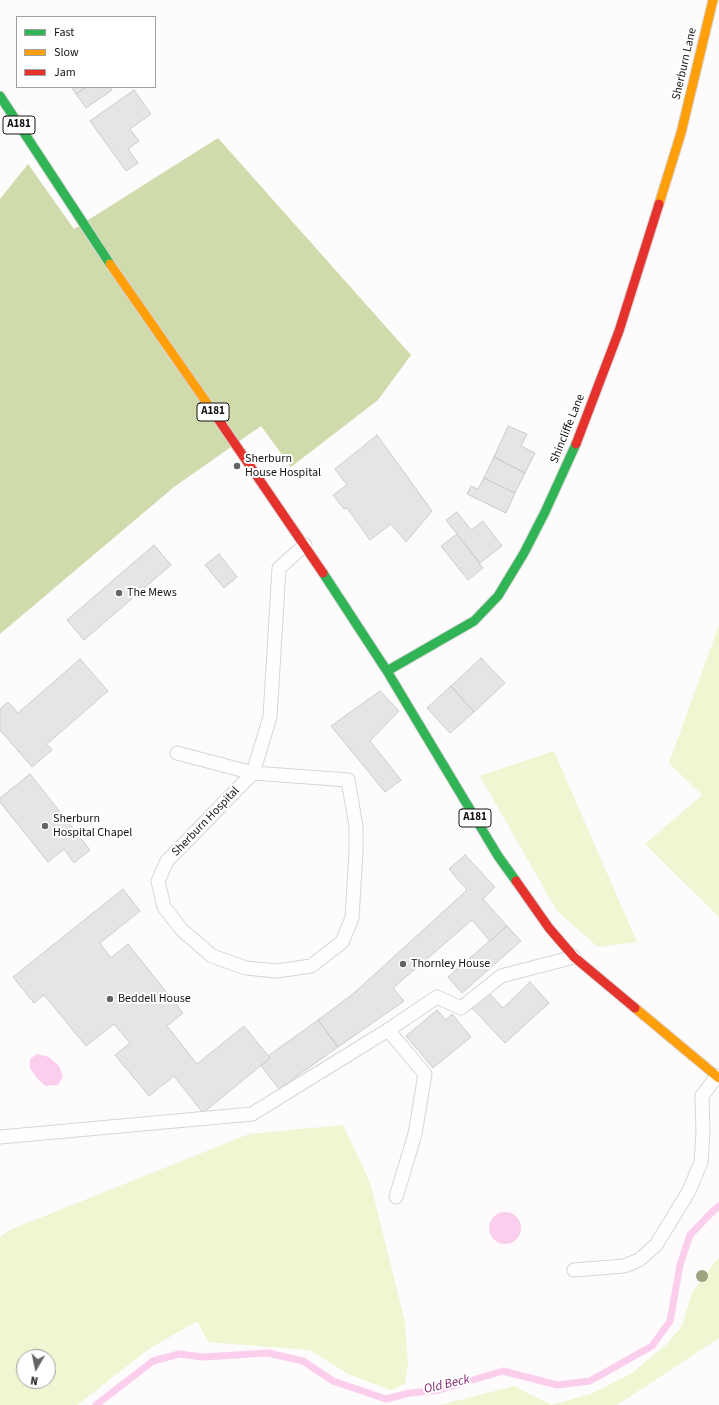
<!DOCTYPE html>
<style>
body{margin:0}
#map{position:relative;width:719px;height:1405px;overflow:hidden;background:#fdfbfc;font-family:"Source Sans 3",sans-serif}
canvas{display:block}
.legend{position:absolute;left:16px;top:16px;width:140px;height:72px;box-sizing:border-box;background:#fff;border:1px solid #a2a1a1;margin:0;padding:5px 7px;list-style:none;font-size:12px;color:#161315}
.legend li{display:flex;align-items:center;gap:8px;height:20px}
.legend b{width:20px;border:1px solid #a2a1a1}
.north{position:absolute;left:16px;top:1349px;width:40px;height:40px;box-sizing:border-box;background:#fff;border:1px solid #a2a1a1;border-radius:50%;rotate:189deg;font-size:11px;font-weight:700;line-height:16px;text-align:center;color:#161315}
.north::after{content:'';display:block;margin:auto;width:14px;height:18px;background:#676466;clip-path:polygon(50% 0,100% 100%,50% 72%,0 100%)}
</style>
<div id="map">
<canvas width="719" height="1405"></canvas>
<ul class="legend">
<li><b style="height:5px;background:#30b455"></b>Fast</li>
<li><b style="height:5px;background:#ff9f0a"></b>Slow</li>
<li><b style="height:5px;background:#e5322d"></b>Jam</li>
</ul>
<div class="north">N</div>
</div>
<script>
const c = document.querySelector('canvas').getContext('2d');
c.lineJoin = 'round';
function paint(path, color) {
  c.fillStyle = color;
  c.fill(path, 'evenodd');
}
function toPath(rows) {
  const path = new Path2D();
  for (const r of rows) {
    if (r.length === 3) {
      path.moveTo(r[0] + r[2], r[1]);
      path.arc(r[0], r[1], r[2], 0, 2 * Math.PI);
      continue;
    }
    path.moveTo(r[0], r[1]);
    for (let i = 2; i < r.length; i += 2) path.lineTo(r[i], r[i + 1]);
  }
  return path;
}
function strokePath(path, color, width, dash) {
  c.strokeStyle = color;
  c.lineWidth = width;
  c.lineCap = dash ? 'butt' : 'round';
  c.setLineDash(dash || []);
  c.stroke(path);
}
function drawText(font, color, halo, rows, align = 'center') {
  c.font = font + ' "Source Sans 3",sans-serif';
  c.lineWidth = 4;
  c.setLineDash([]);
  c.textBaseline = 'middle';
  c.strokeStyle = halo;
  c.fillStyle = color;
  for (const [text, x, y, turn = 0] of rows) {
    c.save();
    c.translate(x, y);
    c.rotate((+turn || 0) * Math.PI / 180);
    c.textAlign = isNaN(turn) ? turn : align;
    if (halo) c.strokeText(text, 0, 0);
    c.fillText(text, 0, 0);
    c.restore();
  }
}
paint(toPath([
 [719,625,719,917,645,844,702,795,669,763],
 [554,751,606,871,637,942,598,947,557,911,480,776],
 [343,1125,370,1182,405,1322,408,1364,405,1384,391,1390,348,1374,310,1350,208,1342,197,1321,149,1349,77,1405,0,1405,0,1237,12,1229,249,1134],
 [24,1357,48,1357,48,1381,24,1381],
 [719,1257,719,1338,617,1405,440,1405,514,1386,551,1405,591,1394,632,1373,667,1344,682,1326,692,1293]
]), '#eef6d2');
paint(toPath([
 [218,138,411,355,378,400,291,467,261,426,174,487,0,634,0,199,28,164,74,229]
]), '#d0dbab');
paint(toPath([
 [37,1054,49,1057,59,1066,63,1076,58,1085,45,1086,36,1077,30,1068,30,1059],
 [505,1228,16]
]), '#fcceed');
strokePath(toPath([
 [96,1405,153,1361,179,1354,203,1357,268,1353,303,1361,333,1381,386,1399,410,1393,439,1390,503,1371,557,1385,590,1381,652,1346,670,1321,680,1265,690,1235,712,1212,719,1206]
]), '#fcceed', 7);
const building = toPath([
 [71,87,86,87,76,94,71,87],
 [86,87,110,87,112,90,86,108,76,94,86,87],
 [134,90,151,114,130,129,139,141,128,149,138,163,126,171,90,121,134,90],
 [508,426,527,434,521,446,535,453,525,473,494,457,508,426],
 [377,435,432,511,406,542,391,524,370,540,347,508,344,509,333,495,347,485,335,469,377,435],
 [494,457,525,473,515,493,484,478,494,457],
 [484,478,515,493,506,513,467,494,471,486,478,489,484,478],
 [457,512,471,530,483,521,502,546,480,563,446,520,457,512],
 [457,534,483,568,468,580,441,546,457,534],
 [154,545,171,565,84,640,67,620,154,545],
 [219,554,237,577,224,588,205,565,219,554],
 [481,658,505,683,474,712,451,686,481,658],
 [80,659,108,691,47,744,52,750,32,767,0,730,0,709,8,702,18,713,80,659],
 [451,686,474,712,450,733,427,708,451,686],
 [380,691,399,711,370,741,401,780,385,792,331,726,380,691],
 [30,774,90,850,74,863,64,849,48,862,0,802,0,798,30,774],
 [465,855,495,887,483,899,507,926,490,941,472,920,393,988,404,1001,338,1047,318,1020,354,993,467,890,449,869,465,855],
 [123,889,140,911,100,943,111,958,128,944,183,1013,167,1026,197,1064,244,1026,270,1058,203,1113,174,1076,149,1096,115,1055,130,1043,114,1024,86,1046,44,995,34,1003,13,977,123,889],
 [507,926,521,941,462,993,448,977,507,926],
 [530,982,549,1003,505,1043,472,1008,489,993,503,1008,530,982],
 [437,1010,446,1020,452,1014,471,1037,433,1068,406,1036,437,1010],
 [318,1020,338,1047,279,1089,261,1066,270,1058,268,1056,318,1020]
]);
paint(building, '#e6e4e5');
strokePath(building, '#cdcbcc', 1);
const lane = toPath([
 [177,753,253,773,348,780,356,826,356,852,352,918,342,942,311,966,277,971,246,968,212,956,182,930,164,907,158,881,167,861,253,773,270,717,279,568,305,545],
 [0,1137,252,1114,388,1030],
 [396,1197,415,1134,425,1074,388,1030,437,997,461,1008,501,976,574,957],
 [574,1270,624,1266,639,1260,656,1245,689,1191,701,1162,703,1132,702,1096,717,1076]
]);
const fast = toPath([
 [0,96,110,264],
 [323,573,387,671,498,856,516,881],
 [387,671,474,621,498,596,524,553,545,512,576,444]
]);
const slow = toPath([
 [659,204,681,133,713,0],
 [110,264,216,416],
 [635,1008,719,1078]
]);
const jam = toPath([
 [216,416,323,573],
 [576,444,619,331,659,204],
 [516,881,549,928,574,957,635,1008]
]);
strokePath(lane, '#d7d5d6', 15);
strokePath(fast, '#d7d5d6', 11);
strokePath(slow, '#d7d5d6', 11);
strokePath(jam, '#d7d5d6', 11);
strokePath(lane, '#fffeff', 13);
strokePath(fast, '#30b455', 9);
strokePath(slow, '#ff9f0a', 9);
strokePath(jam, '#e5322d', 9);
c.fillStyle = '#9da380';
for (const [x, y] of [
 [702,1276]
]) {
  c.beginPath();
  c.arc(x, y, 6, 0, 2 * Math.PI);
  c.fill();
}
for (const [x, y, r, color] of [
 [237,466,4,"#676466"],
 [119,593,4,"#676466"],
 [45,826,4,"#676466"],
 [403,964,4,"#676466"],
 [110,999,4,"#676466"]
]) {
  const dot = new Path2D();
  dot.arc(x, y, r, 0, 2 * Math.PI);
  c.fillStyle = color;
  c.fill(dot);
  strokePath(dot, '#fff', 1.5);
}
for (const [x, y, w] of [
 [19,125,32],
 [213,412,32],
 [475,818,32]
]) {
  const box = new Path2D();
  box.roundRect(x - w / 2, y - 9, w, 18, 3);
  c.fillStyle = '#fff';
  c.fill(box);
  strokePath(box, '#161315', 1);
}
drawText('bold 11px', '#161315', null, [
 ["A181",19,125],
 ["A181",213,412],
 ["A181",475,818]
]);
drawText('12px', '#161315', '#fff', [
 ["Sherburn Lane",685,64,-77],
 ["Shincliffe Lane",568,429,-68],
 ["Sherburn Hospital",206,822,-46]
]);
drawText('12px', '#161315', '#fff', [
 ["Sherburn",245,459],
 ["House Hospital",245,473],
 ["The Mews",127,593],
 ["Sherburn",53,819],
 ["Hospital Chapel",53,833],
 ["Thornley House",411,964],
 ["Beddell House",118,999]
], 'left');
drawText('italic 13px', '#82286c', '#fff', [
 ["Old Beck",447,1385,-13]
]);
</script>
